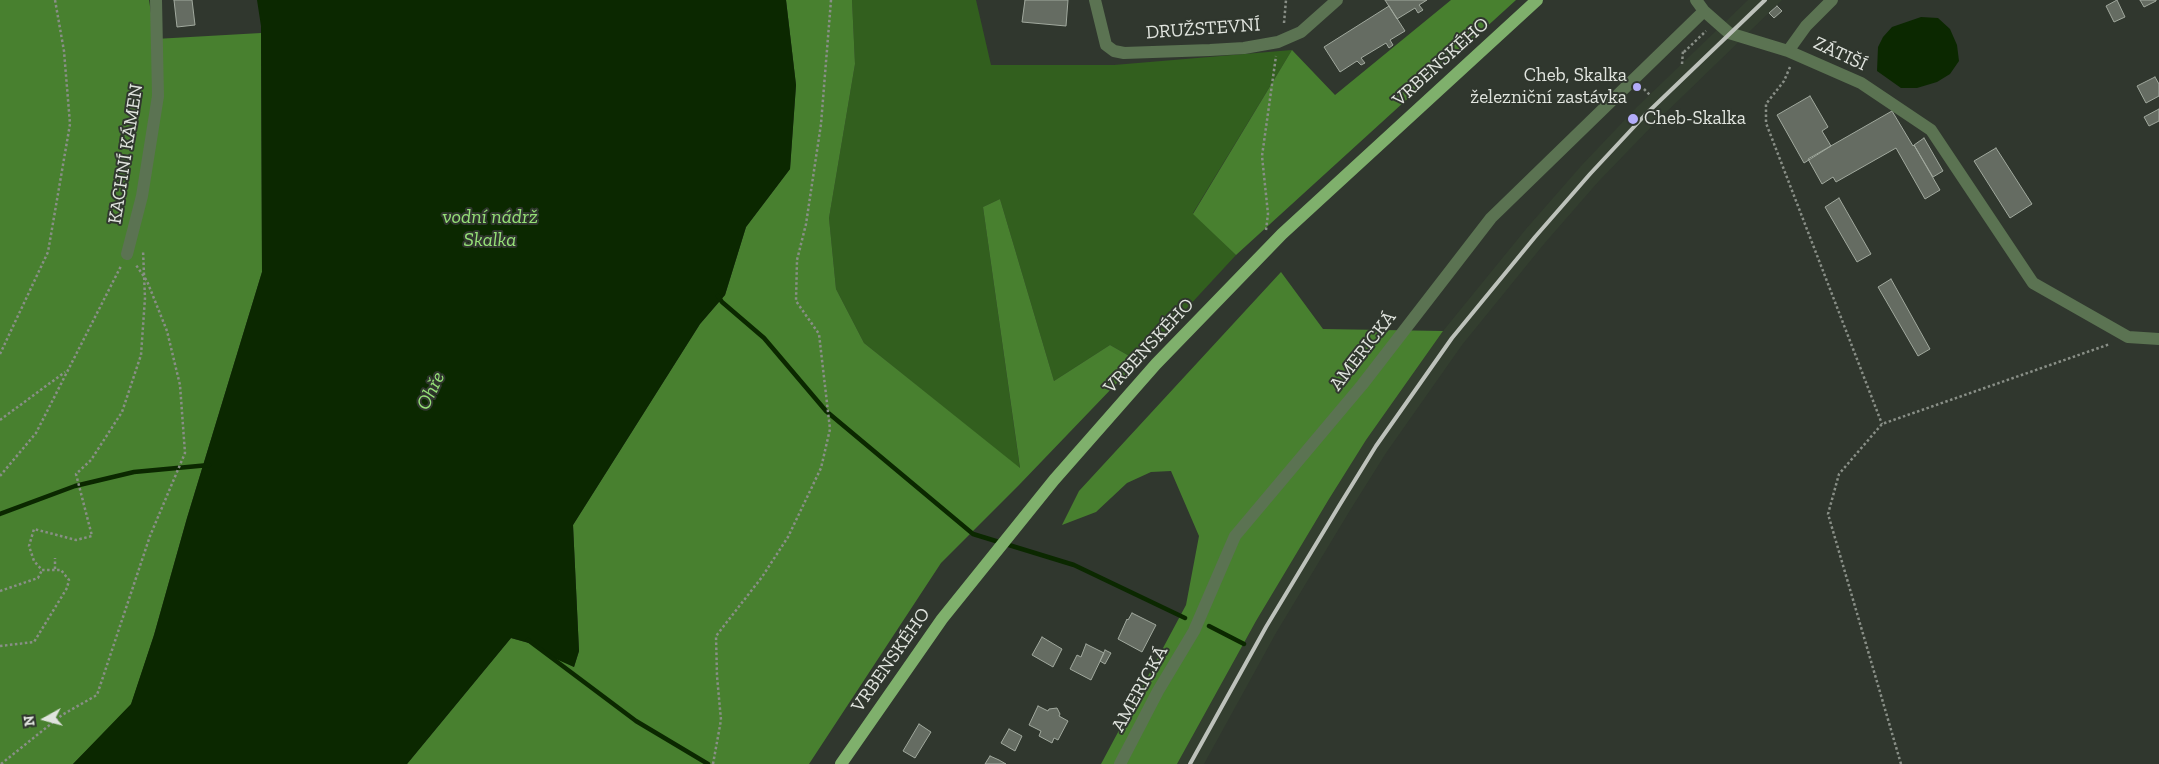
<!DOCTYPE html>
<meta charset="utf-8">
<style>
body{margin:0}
#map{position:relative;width:2159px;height:764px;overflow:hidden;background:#30372e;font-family:"Zilla Slab",serif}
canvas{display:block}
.north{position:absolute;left:20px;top:694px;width:50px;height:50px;-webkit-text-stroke:4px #30372e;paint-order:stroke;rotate:263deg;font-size:14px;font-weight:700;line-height:20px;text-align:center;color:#e0e4de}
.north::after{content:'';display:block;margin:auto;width:18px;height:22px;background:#e0e4de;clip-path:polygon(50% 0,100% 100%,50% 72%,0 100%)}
</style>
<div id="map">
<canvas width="2159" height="764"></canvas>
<div class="north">N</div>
</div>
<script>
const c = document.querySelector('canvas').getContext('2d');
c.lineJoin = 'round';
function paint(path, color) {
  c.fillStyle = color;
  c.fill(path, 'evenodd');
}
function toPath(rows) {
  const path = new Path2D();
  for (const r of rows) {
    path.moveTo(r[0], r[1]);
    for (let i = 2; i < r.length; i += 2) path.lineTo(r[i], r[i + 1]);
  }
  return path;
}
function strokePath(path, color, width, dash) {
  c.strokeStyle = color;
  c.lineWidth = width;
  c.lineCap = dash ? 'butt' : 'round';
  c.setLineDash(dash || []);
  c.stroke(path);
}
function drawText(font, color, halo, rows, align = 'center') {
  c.font = font + ' "Zilla Slab",serif';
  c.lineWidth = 4;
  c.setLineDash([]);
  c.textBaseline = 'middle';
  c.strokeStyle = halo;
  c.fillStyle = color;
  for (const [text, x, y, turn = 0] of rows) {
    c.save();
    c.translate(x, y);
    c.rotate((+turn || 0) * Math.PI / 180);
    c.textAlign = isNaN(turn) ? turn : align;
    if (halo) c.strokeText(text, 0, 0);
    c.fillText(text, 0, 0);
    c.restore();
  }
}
paint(toPath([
 [1748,0,1782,0,1654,124,1598,182,1544,244,1462,345,1386,453,1349,512,1276,633,1204,764,1177,764,1256,621,1329,499,1366,440,1443,331,1526,229,1581,166,1637,107]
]), '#333e2f');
paint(toPath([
 [852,0,976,0,991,65,1114,65,1292,50,1193,213,1236,255,1138,361,1110,345,1054,381,1000,199,983,207,1020,469,864,343,836,289,829,218,855,64]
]), '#325f1e');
paint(toPath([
 [0,0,149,0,155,39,261,33,262,272,187,518,154,635,131,705,73,764,0,764],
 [786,0,852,0,855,64,829,218,836,289,864,343,1020,468,983,207,1000,199,1054,381,1110,345,1138,361,1019,485,941,563,809,764,407,764,511,638,536,645,541,650,574,667,579,651,573,525,700,324,725,295,746,227,790,169,796,85],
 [1451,0,1516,0,1236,255,1193,214,1292,50,1335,95],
 [1281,272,1323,329,1443,331,1366,440,1329,499,1256,621,1177,764,1101,764,1186,605,1199,536,1171,471,1151,472,1127,483,1096,512,1062,525,1079,491]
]), '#48802f');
paint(toPath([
 [257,0,786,0,796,85,790,169,746,227,725,295,700,324,573,525,579,651,574,667,549,656,536,645,511,638,407,764,73,764,131,704,154,635,187,518,262,272,261,26],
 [1921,17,1938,18,1950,29,1957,45,1959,61,1950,74,1937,82,1917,88,1901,88,1877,71,1878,47,1883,37,1892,27]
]), '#0b2800');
strokePath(toPath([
 [718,296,722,302,764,338,826,411,973,534,1074,565,1185,618],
 [0,514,75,486,134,472,209,465],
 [1209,626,1244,644],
 [528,640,636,721,708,764]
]), '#0b2800', 4.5);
const building = toPath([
 [174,0,192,0,195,25,177,27,174,0],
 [1025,0,1068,0,1066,26,1022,22,1025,0],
 [1385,0,1427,0,1419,5,1423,10,1418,13,1415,8,1397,19,1385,0],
 [2117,0,2125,17,2114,22,2106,6,2117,0],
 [2140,0,2156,0,2156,1,2144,7,2140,0],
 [1389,6,1405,31,1390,40,1393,45,1389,48,1386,43,1361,58,1365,63,1361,65,1357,61,1340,72,1324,47,1389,6],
 [1777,6,1782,11,1774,18,1769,13,1777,6],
 [2155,77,2159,84,2159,96,2146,103,2137,86,2155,77],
 [1810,96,1828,127,1822,131,1831,146,1804,163,1777,115,1810,96],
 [2159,109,2159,121,2149,126,2144,117,2159,109],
 [1892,111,1913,146,1914,145,1940,190,1925,199,1896,148,1836,182,1833,177,1822,184,1808,159,1892,111],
 [1924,138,1943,171,1933,177,1914,145,1924,138],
 [1996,148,2032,204,2010,218,1974,161,1996,148],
 [1839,198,1871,254,1857,262,1825,207,1839,198],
 [1891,279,1930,349,1918,356,1878,287,1891,279],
 [1132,613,1156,625,1142,652,1118,639,1127,619,1128,620,1132,613],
 [1042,637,1062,649,1053,667,1032,655,1042,637],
 [1086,644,1104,653,1091,680,1070,669,1077,655,1081,657,1086,644],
 [1105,650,1111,653,1105,664,1100,661,1105,650],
 [1038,706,1048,711,1049,709,1057,708,1060,714,1059,716,1068,721,1058,740,1054,738,1052,743,1039,736,1041,731,1029,725,1038,706],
 [919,724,931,732,915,758,903,751,919,724],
 [1009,729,1022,736,1015,751,1001,743,1009,729],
 [990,756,999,760,1006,764,985,764,990,756]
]);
paint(building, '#656c62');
strokePath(building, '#a1a99e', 1);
strokePath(toPath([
 [1284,23,1286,0],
 [1684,52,1706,31],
 [1682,64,1683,51],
 [1790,67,1784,81,1766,104,1766,123,1882,424],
 [1644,89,1651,96],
 [1266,230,1268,214,1262,156,1276,56],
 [0,354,48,252,70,124,64,51,55,0],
 [0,420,65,372],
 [0,476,36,433,121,266],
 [55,569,55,558],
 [0,591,38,578,42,570],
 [0,646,34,642,67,588,69,580,61,570,42,570,34,561,29,546,34,529,76,540,92,536,76,474,91,460,122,412,141,355,145,298,143,250],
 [1,764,62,715,97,695,150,536,185,453,180,385,167,331,147,281,136,265],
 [713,764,721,720,717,676,716,636,762,577,788,537,821,468,830,429,819,334,796,301,797,260,806,224,821,124,831,0],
 [1901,764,1828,514,1839,474,1882,424,2110,344]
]), '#898f87', 2.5, [2.5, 2.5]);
strokePath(toPath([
 [1095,0,1106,45,1114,51,1124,53,1210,50,1244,48,1278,42,1301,32,1337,0],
 [1696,0,1704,11,1729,33,1788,51,1861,83,1931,130,2033,283,2128,337,2159,339],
 [1788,51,1806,26,1832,0],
 [127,254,142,196,158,96,156,0],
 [1120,764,1158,691,1194,631,1235,536,1362,385,1491,218,1704,11]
]), '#5b7352', 12);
strokePath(toPath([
 [841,764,942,619,1054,480,1156,364,1282,234,1537,0]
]), '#7fb06c', 12);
strokePath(toPath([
 [1190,764,1266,627,1339,506,1376,446,1452,338,1535,237,1590,174,1645,115,1765,0]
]), '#bdc2bb', 4);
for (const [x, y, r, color] of [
 [1637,87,5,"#b3adf9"],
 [1633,119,6,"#b3adf9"]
]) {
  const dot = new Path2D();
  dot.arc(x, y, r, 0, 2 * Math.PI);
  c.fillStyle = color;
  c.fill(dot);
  strokePath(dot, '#30372e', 2);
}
drawText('19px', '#e0e4de', '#30372e', [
 ["DRUŽSTEVNÍ",1203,29,-4],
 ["ZÁTIŠÍ",1840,54,25],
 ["VRBENSKÉHO",1441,62,-42],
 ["KACHNÍ KÁMEN",126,154,-81],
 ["VRBENSKÉHO",1149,346,-47],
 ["AMERICKÁ",1363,351,-52],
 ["VRBENSKÉHO",891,660,-55],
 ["AMERICKÁ",1140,689,-61]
]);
drawText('19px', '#e0e4de', '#30372e', [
 ["Cheb, Skalka",1627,76],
 ["železniční zastávka",1627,98],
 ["Cheb-Skalka",1644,119,"left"]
], 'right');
drawText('italic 20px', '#95e077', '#30372e', [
 ["vodní nádrž",490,217],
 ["Skalka",490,240],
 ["Ohře",431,391,-64]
]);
</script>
